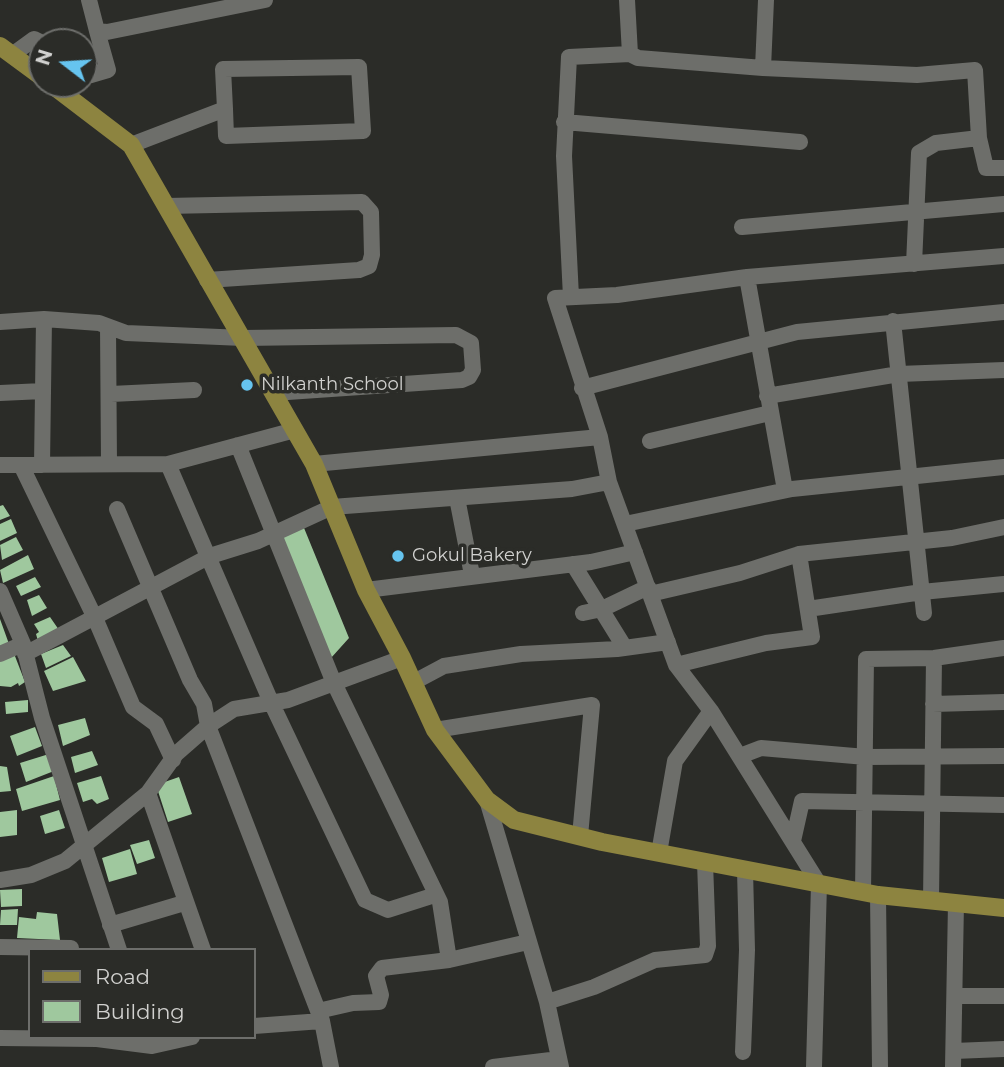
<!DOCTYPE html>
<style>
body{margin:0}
#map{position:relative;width:1004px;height:1067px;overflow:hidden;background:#2b2c28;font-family:Montserrat,sans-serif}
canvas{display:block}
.legend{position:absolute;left:28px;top:948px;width:228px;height:91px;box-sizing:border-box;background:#2b2c28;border:2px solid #6d6e6b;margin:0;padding:9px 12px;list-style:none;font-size:21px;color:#d1d1cf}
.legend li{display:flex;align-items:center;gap:14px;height:35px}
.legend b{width:35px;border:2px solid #6d6e6b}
.north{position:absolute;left:28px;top:28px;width:70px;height:70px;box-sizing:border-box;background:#2b2c28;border:2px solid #6d6e6b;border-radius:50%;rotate:287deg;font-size:19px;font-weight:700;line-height:28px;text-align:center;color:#d1d1cf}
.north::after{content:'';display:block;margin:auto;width:24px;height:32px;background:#66c4ef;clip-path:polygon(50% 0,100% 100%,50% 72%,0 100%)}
</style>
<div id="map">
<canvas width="1004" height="1067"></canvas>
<ul class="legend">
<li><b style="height:9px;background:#8d8440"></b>Road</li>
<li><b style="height:19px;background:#9fc89e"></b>Building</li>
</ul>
<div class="north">N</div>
</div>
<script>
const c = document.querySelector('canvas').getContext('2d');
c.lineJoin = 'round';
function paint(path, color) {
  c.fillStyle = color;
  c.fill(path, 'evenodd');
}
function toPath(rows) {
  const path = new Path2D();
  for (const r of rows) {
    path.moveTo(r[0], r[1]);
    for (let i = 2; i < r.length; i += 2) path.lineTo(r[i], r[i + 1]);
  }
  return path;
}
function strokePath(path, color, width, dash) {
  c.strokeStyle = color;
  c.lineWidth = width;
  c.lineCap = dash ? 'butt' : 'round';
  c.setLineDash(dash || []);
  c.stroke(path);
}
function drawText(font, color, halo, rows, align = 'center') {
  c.font = font + ' Montserrat,sans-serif';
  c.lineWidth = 7;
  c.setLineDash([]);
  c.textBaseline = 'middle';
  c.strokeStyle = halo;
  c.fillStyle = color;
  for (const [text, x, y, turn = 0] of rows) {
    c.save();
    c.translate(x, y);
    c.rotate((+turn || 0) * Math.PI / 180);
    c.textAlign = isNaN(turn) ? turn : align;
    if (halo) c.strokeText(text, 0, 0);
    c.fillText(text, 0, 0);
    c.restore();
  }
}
paint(toPath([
 [3,505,10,516,0,520,0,506],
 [11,519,17,533,0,541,0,524],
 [302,523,349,638,331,658,280,533],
 [16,537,23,550,2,560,0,545],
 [28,555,34,569,3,583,0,570],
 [35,577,41,587,21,596,16,586],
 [39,595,47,608,32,616,27,600],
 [50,617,59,630,38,641,36,634,39,632,34,624],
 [0,619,9,644,0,647],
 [63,645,71,656,46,668,41,654],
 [13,651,25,682,19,686,18,683,11,687,0,686,0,656],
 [73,657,86,681,53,691,44,671],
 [28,700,28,712,6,714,5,702],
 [85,718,90,735,63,746,58,725],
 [35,727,42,746,17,756,10,736],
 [92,751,98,765,75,773,71,757],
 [49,754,54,771,26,782,20,763],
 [0,766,7,767,11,791,0,792],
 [54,776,60,800,22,811,16,789],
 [101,776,109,799,97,804,92,799,83,802,77,783],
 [179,777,192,814,168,822,156,785],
 [17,810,17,835,0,837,0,812],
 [59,810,65,828,45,834,40,816],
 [149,840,155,858,137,864,130,845],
 [130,849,137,874,109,882,102,858],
 [22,889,22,906,1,907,0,890],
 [18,909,17,925,0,925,1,910],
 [37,912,57,914,60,940,17,938,19,917,36,919]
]), '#9fc89e');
strokePath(toPath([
 [89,0,97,31,107,32,265,0],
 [627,0,630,54],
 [12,55,34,39,42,43],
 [763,68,766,0],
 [84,71,91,75,108,70,97,31],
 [564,122,800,142],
 [131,145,225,109,223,69,359,67,363,131,226,136,225,109],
 [166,206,362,202,371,212,372,255,369,266,359,270,207,280],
 [742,227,1004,204],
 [914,264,919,153,936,143,979,138],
 [747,277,785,490],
 [571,297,564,156,569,57,630,54,638,58,763,68,917,75,975,70,979,138,986,168,1004,168],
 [893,321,924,613],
 [0,322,44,319,99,323,126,333,243,338,456,335,471,343,473,370,469,377,462,380,273,393],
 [108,327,109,464],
 [582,388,797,332,1004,312],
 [0,393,43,391],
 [111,394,194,390],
 [767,396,899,374,1004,370],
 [650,441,770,413],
 [238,445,334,683,440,902,449,960],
 [168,464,271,702,365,900,388,910,435,895],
 [314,464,600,437],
 [0,465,168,464,295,430],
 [21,465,95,618,133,707,156,724,173,760],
 [42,465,44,319],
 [457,498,472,575],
 [117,509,190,680,204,704,208,726,322,1021,254,1026],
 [625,524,792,489,1004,467],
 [573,564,625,648],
 [366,590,591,562,635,552],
 [0,591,23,644,42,718,119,950],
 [650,594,740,573,799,554,952,538,1004,527],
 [808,609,922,592,1004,584],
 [583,613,602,609,648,587],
 [0,654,23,644],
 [25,654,210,556,258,541,332,507,572,489,609,482],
 [676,665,766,643,812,637,799,554],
 [414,682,444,666,521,654,617,649,668,642],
 [933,704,1004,702],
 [435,730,592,705,580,836],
 [740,756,761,748,866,757,1004,756],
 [148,793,203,950],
 [487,800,547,1002,561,1067],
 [793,841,802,801,1004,805],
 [659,853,675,761,711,711],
 [0,880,31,875,65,861,148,793,176,754,208,726,234,709,288,700,402,658],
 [863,892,866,659,934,658,1004,648],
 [878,895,880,1067],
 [931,901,934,658],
 [110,925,184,903],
 [0,947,71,948],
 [955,996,1004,996],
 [547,1002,594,987,655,960,705,955,708,946,705,862],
 [318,1011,353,1003,379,1002,381,995,376,976,382,968,449,960,528,942],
 [322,1021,331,1067],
 [0,1038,97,1039,152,1046,192,1037],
 [954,1051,1004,1049],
 [743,1052,747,950,745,870],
 [493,1067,559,1059],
 [814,1067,819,884,711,711,676,665,609,482,600,437,555,298,617,295,747,277,1004,256],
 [953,1067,956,903]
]), '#6d6e6a', 16);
strokePath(toPath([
 [0,46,42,77],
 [51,84,131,145,314,464,366,590,402,658,435,730,487,800,514,820,602,842,878,895,1004,908]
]), '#8d8440', 18);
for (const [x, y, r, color] of [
 [247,385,7,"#66c4ef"],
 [398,556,7,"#66c4ef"]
]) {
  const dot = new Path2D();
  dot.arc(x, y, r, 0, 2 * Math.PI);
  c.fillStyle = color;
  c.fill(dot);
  strokePath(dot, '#2b2c28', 2.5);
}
drawText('18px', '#d1d1cf', '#2b2c28', [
 ["Nilkanth School",261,385],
 ["Gokul Bakery",412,556]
], 'left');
</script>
